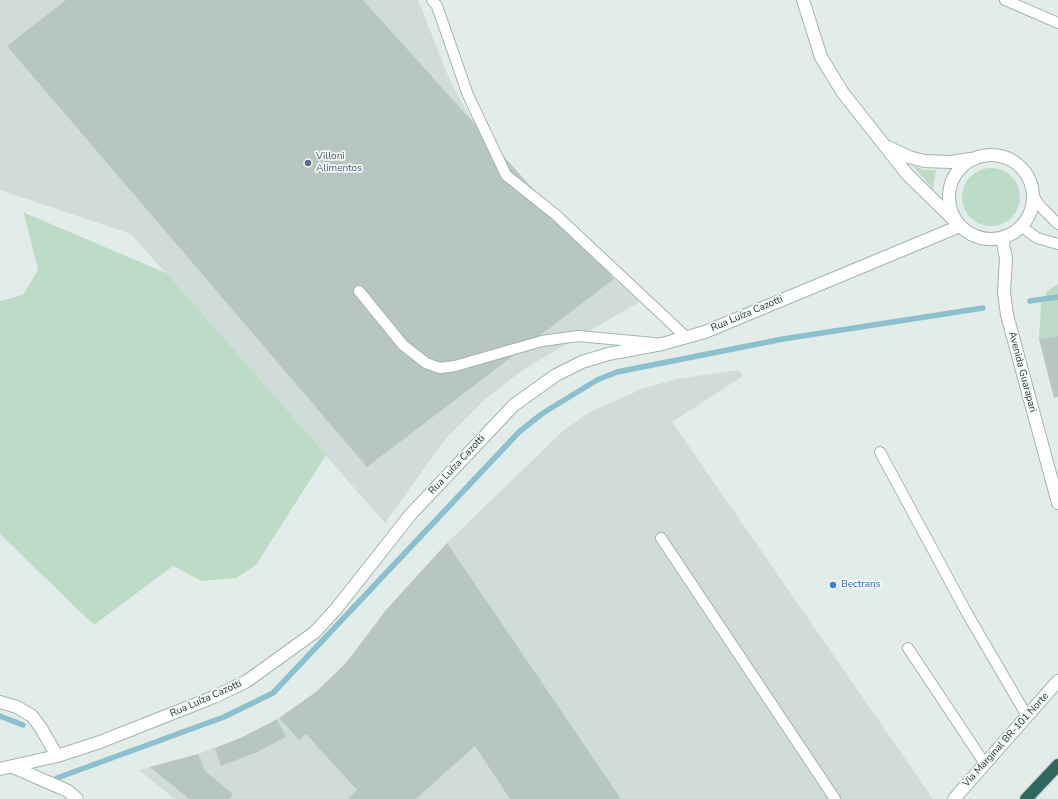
<!DOCTYPE html>
<meta charset="utf-8">
<style>
body{margin:0}
canvas{display:block;background:#e2ece8}
</style>
<canvas width="1058" height="799"></canvas>
<script>
const c = document.querySelector('canvas').getContext('2d');
c.lineJoin = 'round';
function paint(path, color) {
  c.fillStyle = color;
  c.fill(path, 'evenodd');
}
function toPath(rows) {
  const path = new Path2D();
  for (const r of rows) {
    if (r.length === 3) {
      path.moveTo(r[0] + r[2], r[1]);
      path.arc(r[0], r[1], r[2], 0, 2 * Math.PI);
      continue;
    }
    path.moveTo(r[0], r[1]);
    for (let i = 2; i < r.length; i += 2) path.lineTo(r[i], r[i + 1]);
  }
  return path;
}
function strokePath(path, color, width, dash) {
  c.strokeStyle = color;
  c.lineWidth = width;
  c.lineCap = dash ? 'butt' : 'round';
  c.setLineDash(dash || []);
  c.stroke(path);
}
function drawText(font, color, halo, rows, align = 'center') {
  c.font = font + ' "Nunito Sans",sans-serif';
  c.lineWidth = 3.5;
  c.setLineDash([]);
  c.textBaseline = 'middle';
  c.strokeStyle = halo;
  c.fillStyle = color;
  for (const [text, x, y, turn = 0] of rows) {
    c.save();
    c.translate(x, y);
    c.rotate((+turn || 0) * Math.PI / 180);
    c.textAlign = isNaN(turn) ? turn : align;
    if (halo) c.strokeText(text, 0, 0);
    c.fillText(text, 0, 0);
    c.restore();
  }
}
paint(toPath([
 [0,0,418,0,450,81,467,112,563,238,641,301,524,369,483,401,446,438,385,523,131,234,0,190],
 [739,370,743,376,672,422,933,799,175,799,139,770,198,754,243,737,283,717,316,692,346,663,386,610,447,543,563,431,588,413,642,389,676,379]
]), '#d0dcd7');
paint(toPath([
 [913,166,925,170,936,170,933,189],
 [991,197,29],
 [23,210,25,213,166,273,326,455,256,565,236,578,202,581,173,566,94,625,0,534,0,301,23,295,38,270],
 [1058,284,1058,336,1039,339,1041,305,1047,291]
]), '#bcdcc7');
strokePath(toPath([
 [1030,301,1058,297],
 [0,716,23,725],
 [57,778,224,717,273,693,519,432,543,413,597,380,617,372,783,339,983,308]
]), '#8cc0cf', 5.5);
paint(toPath([
 [66,0,363,0,614,279,367,467,7,46],
 [1058,336,1058,397,1054,398,1039,339],
 [447,543,621,799,510,799,475,746,416,799,348,799,357,790,306,734,299,740,279,718,316,692,346,663,386,610],
 [277,719,286,737,257,752,221,766,215,748,243,737],
 [198,754,205,771,233,794,229,799,189,799,150,767]
]), '#b8c6c1');
const service = toPath([
 [432,0,437,6,468,95,506,175,556,215,686,337],
 [1005,0,1058,23],
 [1033,195,1040,206,1058,224],
 [1022,227,1037,238,1058,244],
 [359,291,403,345,426,363,440,368,455,366,542,341,578,336,654,343],
 [880,452,968,615,1027,716],
 [661,538,835,799],
 [908,648,985,764]
]);
const minor = toPath([
 [13,767,68,791,77,799]
]);
const tertiary = toPath([
 [888,147,909,157,924,161,951,162,970,159],
 [991,197,42],
 [1002,238,1006,258,1004,292,1007,315,1058,503],
 [0,702,17,707,32,716,41,728,57,756],
 [0,769,57,756,100,742,214,697,247,681,315,632,336,609,411,514,514,405,556,375,582,362,608,354,662,344,705,332,960,226,907,174,843,93,821,57,803,0],
 [954,799,1058,681]
]);
const motorway = toPath([
 [1026,799,1058,765]
]);
strokePath(service, '#a5b4af', 12);
strokePath(minor, '#a5b4af', 14);
strokePath(tertiary, '#a5b4af', 14);
strokePath(motorway, '#c1c8c7', 14);
strokePath(service, '#fff', 10);
strokePath(minor, '#fff', 12);
strokePath(tertiary, '#fff', 12);
strokePath(motorway, '#30675f', 12);
for (const [x, y, r, color] of [
 [308,163,4,"#5c6f8a"],
 [833,585,4,"#3f7fe0"]
]) {
  const dot = new Path2D();
  dot.arc(x, y, r, 0, 2 * Math.PI);
  c.fillStyle = color;
  c.fill(dot);
  strokePath(dot, '#f3f8f6', 1.5);
}
drawText('10px', '#4e5e75', '#f3f8f6', [
 ["Villoni",316,157],
 ["Alimentos",316,169]
], 'left');
drawText('10px', '#233c37', '#f3f8f6', [
 ["Rua Luíza Cazotti",747,314,-23],
 ["Avenida Guarapari",1022,372,75],
 ["Rua Luíza Cazotti",457,465,-47],
 ["Rua Luíza Cazotti",206,699,-24],
 ["Via Marginal BR-101 Norte",1006,740,-48]
]);
drawText('10px', '#366cbe', '#f3f8f6', [
 ["Bectrans",841,585]
], 'left');
</script>
